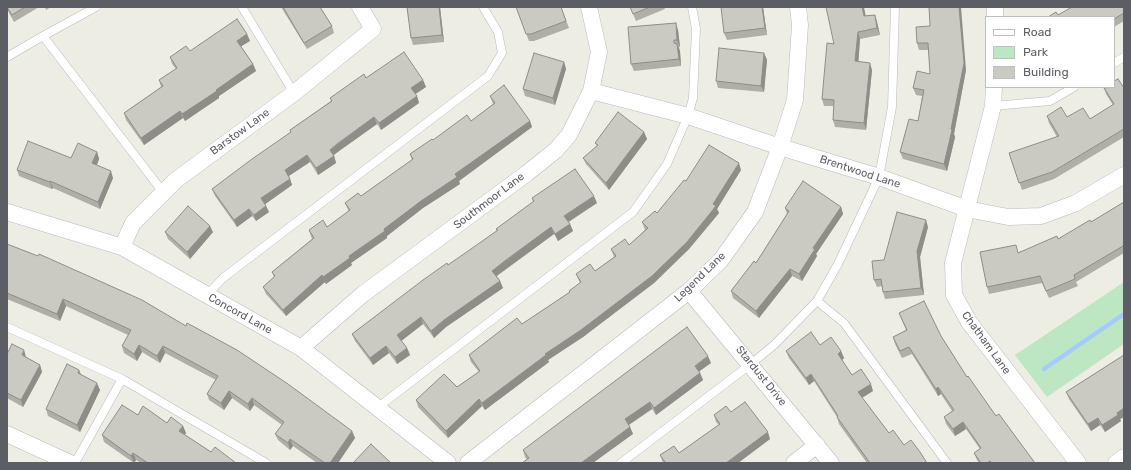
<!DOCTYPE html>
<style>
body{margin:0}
#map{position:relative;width:1131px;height:470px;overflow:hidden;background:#eeede3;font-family:Rubik,sans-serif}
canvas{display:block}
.frame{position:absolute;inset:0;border:8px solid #5b5e64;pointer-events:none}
.legend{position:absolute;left:985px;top:16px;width:130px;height:72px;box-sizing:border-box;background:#fff;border:1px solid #bdbfc1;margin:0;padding:5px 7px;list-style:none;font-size:12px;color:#5b5e64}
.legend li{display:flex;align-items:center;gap:8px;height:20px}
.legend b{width:20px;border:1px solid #bdbfc1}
</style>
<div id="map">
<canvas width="1131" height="470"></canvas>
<div class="frame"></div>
<ul class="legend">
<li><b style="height:5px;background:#fff"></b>Road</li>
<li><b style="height:11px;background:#bde7c2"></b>Park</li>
<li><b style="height:11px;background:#cbcac2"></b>Building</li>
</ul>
</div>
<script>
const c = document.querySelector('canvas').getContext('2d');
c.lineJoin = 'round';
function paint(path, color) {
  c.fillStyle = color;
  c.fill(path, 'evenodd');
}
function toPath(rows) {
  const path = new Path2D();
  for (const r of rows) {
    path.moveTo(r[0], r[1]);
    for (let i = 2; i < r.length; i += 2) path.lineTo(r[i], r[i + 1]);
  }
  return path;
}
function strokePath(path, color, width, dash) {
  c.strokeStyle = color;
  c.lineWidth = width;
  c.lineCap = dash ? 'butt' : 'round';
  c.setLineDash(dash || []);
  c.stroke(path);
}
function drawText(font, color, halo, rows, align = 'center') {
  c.font = font + ' Rubik,sans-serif';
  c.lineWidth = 3;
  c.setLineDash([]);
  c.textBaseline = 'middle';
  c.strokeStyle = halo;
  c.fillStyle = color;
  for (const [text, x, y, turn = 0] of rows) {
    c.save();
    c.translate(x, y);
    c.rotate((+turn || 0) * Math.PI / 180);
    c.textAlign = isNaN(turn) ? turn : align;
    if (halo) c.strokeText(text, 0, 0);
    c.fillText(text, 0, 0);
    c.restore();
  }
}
paint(toPath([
 [1124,282,1124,344,1047,397,1015,355]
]), '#bde7c2');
strokePath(toPath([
 [1044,369,1124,314]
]), '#a2ccff', 4.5);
const lane = toPath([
 [96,7,43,36,163,192],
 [242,7,294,93],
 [7,57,43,36],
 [1114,63,1124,57],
 [993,106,1050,101,1074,87],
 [207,295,223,278,488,76,502,53,498,32,483,7],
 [817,301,844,323,947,463],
 [7,327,122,379,75,463],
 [122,379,266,463],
 [377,408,633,212,667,164,688,116,693,98,696,29,692,7],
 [621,463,751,364,774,345,817,301,838,264,879,177,892,107,895,7]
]);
const street = toPath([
 [995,7,995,17],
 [994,87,993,106,953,263,954,295,969,322,1078,463],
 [591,91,688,116,780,147,879,177,967,209,1008,217,1041,216,1076,203,1124,175],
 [7,212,122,247,301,348,448,463],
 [122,247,133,223,176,180,294,93,373,29,360,7],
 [689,291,831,463],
 [301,348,363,294,526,174,556,150,569,135,591,91,599,52,589,7],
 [7,434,70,463],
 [468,463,689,291,721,260,755,212,780,147,795,100,800,25,798,7],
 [794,463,817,445],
 [1116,463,1124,457]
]);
strokePath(lane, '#b8bac0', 9);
strokePath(street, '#b8bac0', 17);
strokePath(lane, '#fff', 8);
strokePath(street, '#fff', 16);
paint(toPath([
 [7,7,39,7,14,22,7,9],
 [45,7,51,7,46,10],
 [281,7,320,7,332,26,334,33,307,49],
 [407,7,440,7,444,42,413,45,411,38],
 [516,7,561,7,569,28,534,41,529,41],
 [630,7,664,7,665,9,636,21],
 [721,7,763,7,767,35,727,40,724,33],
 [1124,7,1124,21,1114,27,1114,17,1058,15],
 [875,15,877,22,880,35,860,39,858,62,872,70,866,130,835,127,833,120,834,106,824,106,822,99,834,44,865,16],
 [930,26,966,70,954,134,955,137,947,171,903,159,900,152,918,121,922,96,916,95,913,88,930,74,929,50,919,50,917,43],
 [678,30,680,47,679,47,680,51,681,66,634,71,631,64],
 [247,34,250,41,241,46,253,64,256,71,219,96,219,98,185,121,183,118,144,145,126,120,124,113,161,87,159,80,176,69,172,64,170,57],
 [764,53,767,60,764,92,718,88,716,81],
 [564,62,566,69,555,105,525,96,523,89],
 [366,78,423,80,426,87,415,94,417,96,419,103,381,130,377,124,339,151,334,155,336,163,318,175,310,162,289,176,292,185,265,204,269,212,256,221,252,216,237,227,215,196,212,189,291,133,290,130,331,101,330,98],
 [1104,88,1124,88,1124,137,1054,179,1022,190,1009,153,1057,137,1049,123,1047,116,1090,119,1113,105,1106,94],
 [490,96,530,121,532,127,459,181,460,184,423,208,387,236,387,238,351,263,352,265,326,284,325,282,286,316,266,294,263,287,274,277,272,272,312,239,309,230,327,227,349,212,345,203,361,196,412,160,410,154,433,140,471,121,493,104],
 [644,132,647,139,609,190,586,164,583,158,597,146,595,143],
 [97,152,99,159,97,165,113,178,100,209,53,188,52,189,19,176,17,170,71,158],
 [741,170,717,209,719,213,689,249,654,283,583,337,548,360,549,362,485,410,482,406,448,438,418,407,416,400,457,387,479,372,471,362,469,355,522,324,570,292,569,291,580,283,576,274,595,271,614,257,611,249,629,245,645,230,642,222,657,213,686,181],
 [532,198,597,203,568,222,570,224,573,231,558,241,554,234,497,276,500,281,503,288,446,327,434,338,423,324,401,341,407,348,410,355,397,364,389,353,373,365,355,341,352,334,497,231,496,229,533,202],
 [1124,202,1124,253,1076,282,1078,286,1049,298,1042,283,989,294,987,287,1019,252,1058,239,1091,222],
 [841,207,843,214,816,254,817,256,802,281,792,276,759,318,733,298,731,291,756,263,787,214,785,208],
 [928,227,920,257,924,295,885,299,883,292,882,286,877,287,874,280,884,260],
 [165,232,213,232,190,259,168,239],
 [7,244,352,431,355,438,338,463,317,463,293,446,290,450,278,440,275,434,282,425,254,405,250,411,232,398,224,410,209,400,207,394,216,380,165,353,160,363,142,352,137,361,124,353,122,346,128,335,66,306,60,321,7,299],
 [899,313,941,336,967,377,996,416,1035,463,979,463,977,460,974,453,980,449,966,429,955,436,946,424,944,417,952,411,941,394,938,396,912,354,902,358,895,344,893,337,906,330],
 [820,345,841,351,844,358,842,360,852,375,873,391,862,398,889,433,927,463,867,463,839,424,837,417,814,381,809,385,789,358,786,351],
 [7,354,26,357,40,365,42,372,23,407,7,398],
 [1124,355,1124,417,1120,419,1121,421,1105,432,1100,425,1091,431,1069,399,1066,392],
 [711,363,699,371,700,373,703,380,656,415,652,409,629,425,633,434,527,460,525,457,523,450],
 [82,375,100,390,80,432,48,416,46,409],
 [731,412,770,439,738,463,663,463,660,455,679,453,719,425,716,422,714,415],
 [138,415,167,423,183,426,186,433,184,434,211,452,236,463,141,463,136,460,134,463,104,442,102,435]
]), '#afaea7');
paint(toPath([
 [439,7,440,7,444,42,442,35],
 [762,7,763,7,767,35,765,28],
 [862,7,864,7,867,23,864,16],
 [959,7,961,7,966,70,954,134,955,137,947,171,944,164,951,129],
 [875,15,877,22,880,35,877,28],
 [676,23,678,30,680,47,677,40],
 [858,32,860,39,858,68,855,61],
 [247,34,250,41,240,47,237,41],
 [677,44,680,51,681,66,679,59],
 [764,53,767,60,764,92,761,86],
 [564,62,566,69,555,105,553,98],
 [870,63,872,70,866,130,864,123],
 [253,64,256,71,219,96,219,98,185,121,182,114,216,90],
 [423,80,426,87,414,95,411,88],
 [417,96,419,103,381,130,379,123],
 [180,111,183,118,144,145,141,138],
 [374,117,377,124,332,156,330,150],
 [530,121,532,127,459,181,460,184,423,208,387,236,387,238,351,263,352,265,326,284,323,277,349,256,455,174],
 [644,132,647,139,609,190,606,183],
 [97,152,99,159,95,170,92,163],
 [307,155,310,162,287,177,285,170],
 [334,156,336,163,318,175,316,168],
 [739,163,741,170,717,209,719,213,689,249,654,283,583,337,548,360,549,362,485,410,482,403,545,354,713,204],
 [111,171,113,178,100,209,98,202],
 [290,179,292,185,264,205,261,198],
 [50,181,53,188,52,189,50,182],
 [594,196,597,203,567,223,564,216],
 [266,206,269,212,256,221,254,215],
 [841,207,843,214,816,254,817,256,802,281,799,274,813,248],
 [249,209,252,216,237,227,234,220],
 [926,220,928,227,920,257,924,295,921,288,917,251],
 [570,224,573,231,558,241,555,234],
 [210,226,213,232,190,259,187,252],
 [551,227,554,234,495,277,492,271],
 [790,269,792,276,759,318,756,311],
 [322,275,325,282,286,316,283,310],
 [500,281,503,288,446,327,434,338,431,331,444,320],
 [63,299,66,306,60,321,57,314],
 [421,317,423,324,400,342,397,335],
 [139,345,142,352,137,361,134,354],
 [163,346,165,353,160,363,157,356],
 [386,346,389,353,373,365,370,358],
 [407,348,410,355,397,364,395,357],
 [24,350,26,357,22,355],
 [841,351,844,358,841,361,838,354],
 [708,356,711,363,697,373,695,366],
 [40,365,42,372,23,407,21,400],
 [79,370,82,377,78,373],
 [700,373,703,380,656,415,654,408],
 [811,374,814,381,809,385,806,378],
 [97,383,100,390,80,432,77,425],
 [871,384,873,391,860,399,858,392],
 [938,387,941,394,938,396,936,389],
 [229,391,232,398,224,410,221,403],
 [252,398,254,405,250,411,248,404],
 [479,399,482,406,448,438,446,431],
 [650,402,652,409,627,426,625,419],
 [1124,408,1124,417,1120,419,1121,421,1105,432,1102,425,1117,413],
 [1098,418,1100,425,1091,431,1088,424],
 [963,422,966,429,955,436,953,429],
 [183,426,186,433,182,438,179,431],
 [630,427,633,434,593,463,581,463],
 [352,431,355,438,338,463,330,463],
 [768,432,770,439,738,463,726,463],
 [290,439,293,446,290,450,288,443],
 [133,453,136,460,134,463,131,456]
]), '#8e8d88');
const building = toPath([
 [7,7,25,7,12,15,7,7],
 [283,7,320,7,332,26,304,43,283,7],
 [407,7,439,7,442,35,411,38,407,7],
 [516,7,561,7,566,21,531,34,526,34,516,7],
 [630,7,650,7,633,14,630,7],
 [721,7,762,7,765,28,724,33,721,7],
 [826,7,862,7,864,16,875,15,877,28,858,32,855,61,870,63,864,123,833,120,834,100,822,99,827,43,834,44,826,7],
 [929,7,959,7,964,63,951,129,952,130,944,164,900,152,909,119,918,121,924,90,913,88,917,71,930,74,928,43,917,43,916,27,930,26,929,7],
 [1072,7,1124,7,1124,13,1114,19,1114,17,1048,17,1056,12,1058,15,1072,7],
 [237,19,247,34,237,41,253,64,216,90,217,91,182,114,180,111,141,138,124,113,163,86,159,80,177,68,170,57,186,46,190,51,237,19],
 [676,23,677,40,674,40,674,43,677,44,679,59,631,64,628,27,676,23],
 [719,48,764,53,761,86,716,81,719,48],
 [404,52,423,80,411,88,417,96,379,123,374,117,337,144,330,150,334,156,316,168,307,155,285,170,290,179,261,198,266,206,254,215,249,209,234,220,212,189,252,159,291,132,290,130,332,101,330,98,364,74,366,78,404,52],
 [534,53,564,62,553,98,523,89,534,53],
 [1118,79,1124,88,1124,129,1052,172,1019,183,1009,153,1059,136,1047,116,1061,107,1067,117,1083,108,1090,119,1114,104,1104,88,1114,87,1114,81,1118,79],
 [504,85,530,121,455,174,457,177,421,201,384,229,385,231,349,256,350,258,323,277,322,275,283,310,263,287,275,276,272,272,314,238,309,230,323,220,327,227,350,210,345,203,358,193,361,196,413,159,410,154,432,139,433,140,467,115,471,121,495,103,490,96,504,85],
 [618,112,644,132,606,183,583,158,598,145,595,143,618,112],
 [28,141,71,158,78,143,97,152,92,163,111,171,98,202,50,181,50,182,17,170,28,141],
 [709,145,739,163,713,204,716,206,687,242,652,276,581,330,545,354,546,355,482,403,479,399,446,431,416,400,444,374,457,387,480,371,469,355,517,318,522,324,570,292,569,291,581,282,576,274,590,264,595,271,616,256,611,249,625,239,629,245,648,228,642,222,655,211,657,213,684,180,686,181,709,145],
 [575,169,594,196,564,216,570,224,555,234,551,227,506,260,492,271,500,281,444,320,431,331,421,317,397,335,407,348,395,357,386,346,370,358,352,334,423,280,447,263,448,265,498,230,496,229,534,201,532,198,575,169],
 [803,181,841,207,813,248,815,249,799,274,790,269,756,311,731,291,754,261,756,263,789,211,785,208,803,181],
 [1124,202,1124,248,1123,246,1074,275,1075,279,1046,291,1040,276,987,287,980,252,1016,245,1018,253,1057,236,1058,239,1090,220,1091,222,1124,202],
 [188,206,210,226,187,252,165,232,188,206],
 [897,212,926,220,917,251,921,288,883,292,881,279,874,280,872,261,884,260,897,212],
 [7,244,38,256,39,254,142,300,186,326,187,323,237,350,288,384,352,431,330,463,325,463,290,439,288,443,275,434,284,422,252,398,248,404,229,391,221,403,207,394,218,376,163,346,157,356,139,345,134,354,122,346,131,330,63,299,57,314,7,293,7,244],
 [924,301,941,336,967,377,968,376,996,416,999,414,1035,463,992,463,990,461,987,463,981,463,974,453,981,448,963,422,953,429,944,417,954,410,938,387,936,389,909,347,900,351,893,337,907,330,899,313,924,301],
 [687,327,708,356,695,366,700,373,654,408,650,402,625,419,630,427,581,463,522,463,529,458,523,450,687,327],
 [811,332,820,345,831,337,841,351,838,354,852,375,861,369,871,384,858,392,889,433,893,430,904,445,911,440,920,452,927,463,870,463,837,417,838,416,811,374,806,378,786,351,811,332],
 [12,344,24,350,22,355,40,365,21,400,7,393,7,354,12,344],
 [1124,355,1124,408,1117,413,1118,415,1102,425,1098,418,1088,424,1066,392,1124,355],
 [67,364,79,370,78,373,97,383,77,425,46,409,67,364],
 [745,402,768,432,726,463,664,463,665,462,660,455,674,446,679,453,720,424,714,415,726,406,731,412,745,402],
 [122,405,138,415,143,406,167,423,171,417,183,426,179,431,211,452,215,447,236,463,148,463,133,453,131,456,102,435,122,405],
 [371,444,391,463,353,463,371,444]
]);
paint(building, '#cbcac2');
strokePath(building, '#8e8d88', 1);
drawText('11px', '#5b5e64', '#fff', [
 ["Barstow Lane",240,132,-36],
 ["Brentwood Lane",860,172,18],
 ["Southmoor Lane",489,201,-37],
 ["Legend Lane",700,277,-44],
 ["Concord Lane",240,314,29],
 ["Chatham Lane",986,343,54],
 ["Stardust Drive",761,376,51]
]);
</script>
